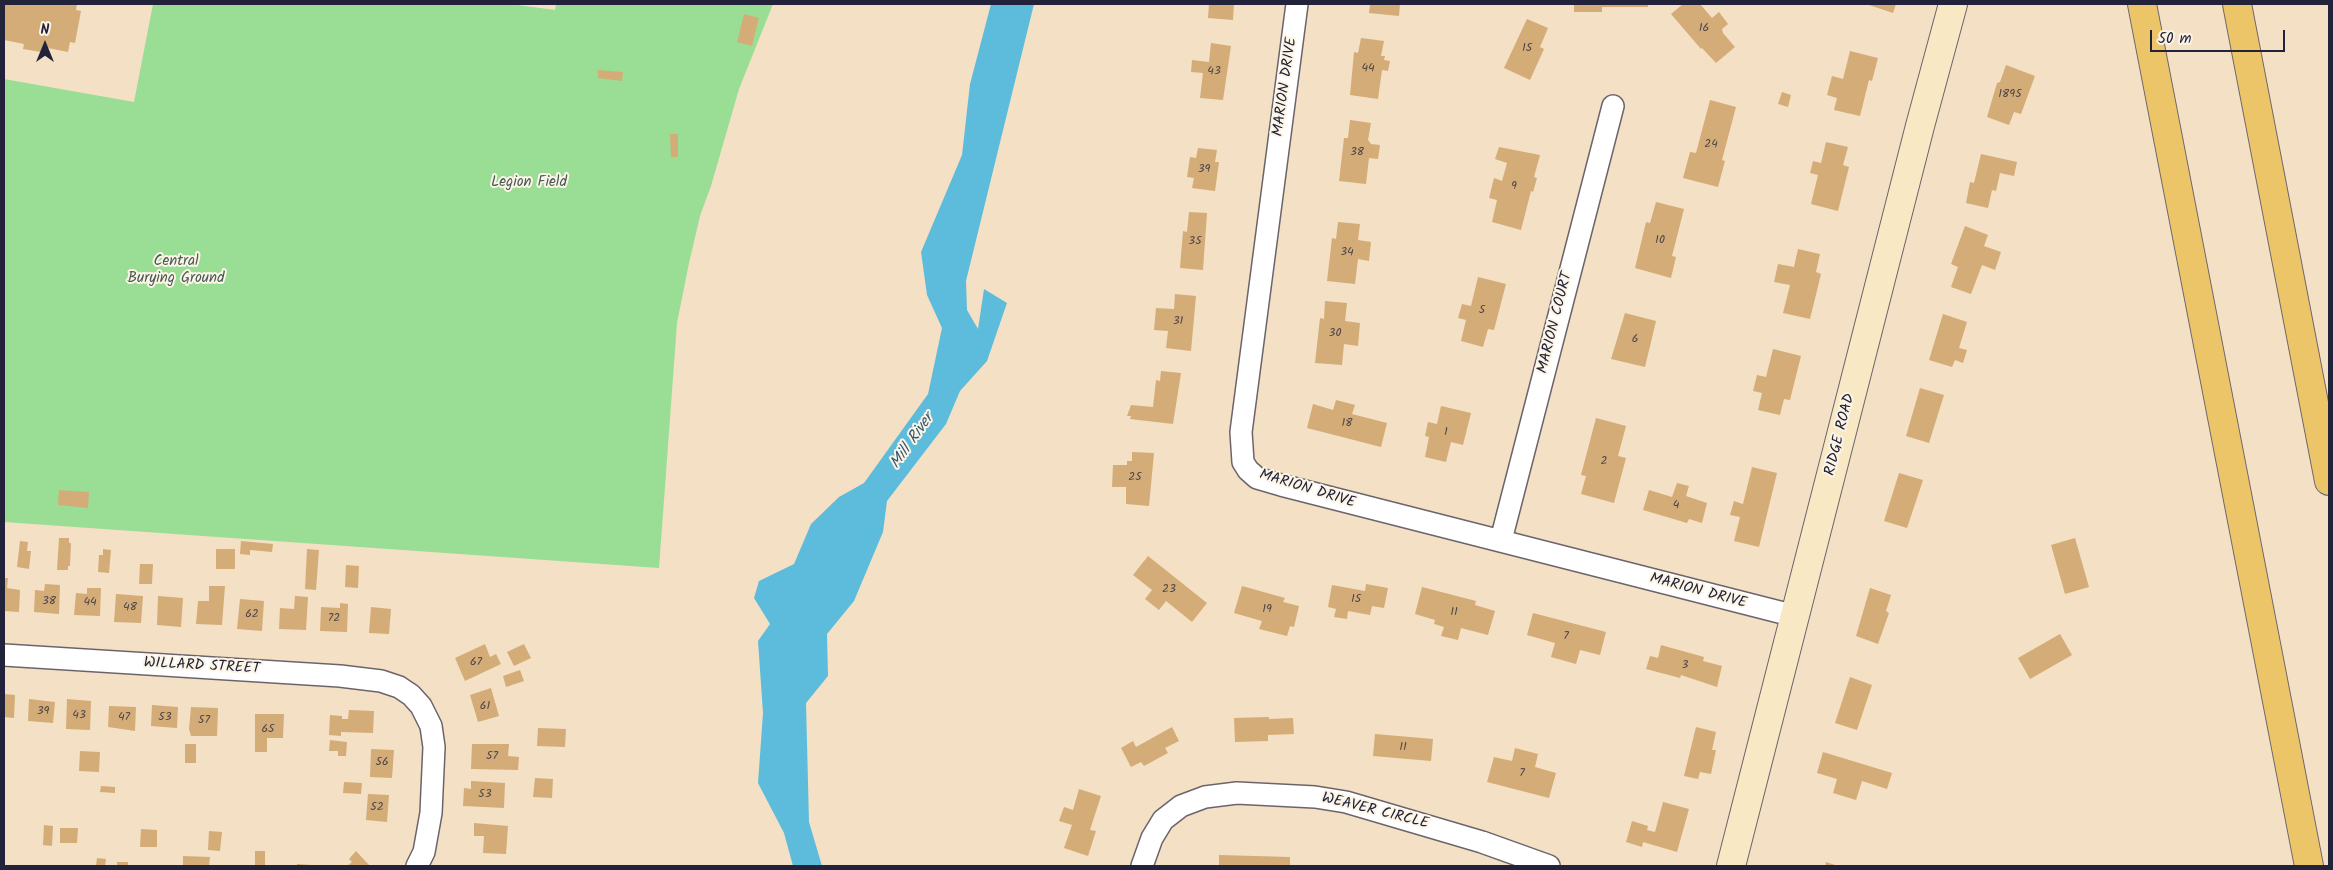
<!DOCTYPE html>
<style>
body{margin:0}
#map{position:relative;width:2333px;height:870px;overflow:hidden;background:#f4e0c4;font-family:Kalam,sans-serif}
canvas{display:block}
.frame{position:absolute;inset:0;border:5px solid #22223b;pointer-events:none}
.north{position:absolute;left:20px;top:20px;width:50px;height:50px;-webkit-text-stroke:4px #fcf5e5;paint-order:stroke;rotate:0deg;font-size:14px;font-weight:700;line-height:20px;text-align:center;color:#22223b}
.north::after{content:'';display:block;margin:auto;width:18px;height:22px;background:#22223b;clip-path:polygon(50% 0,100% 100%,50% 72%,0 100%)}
.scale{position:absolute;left:2150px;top:30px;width:135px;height:22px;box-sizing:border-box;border:2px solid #22223b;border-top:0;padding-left:6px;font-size:15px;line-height:18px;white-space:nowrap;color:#22223b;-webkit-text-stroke:4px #fcf5e5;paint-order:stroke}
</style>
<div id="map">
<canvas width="2333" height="870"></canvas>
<div class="frame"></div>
<div class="north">N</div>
<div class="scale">50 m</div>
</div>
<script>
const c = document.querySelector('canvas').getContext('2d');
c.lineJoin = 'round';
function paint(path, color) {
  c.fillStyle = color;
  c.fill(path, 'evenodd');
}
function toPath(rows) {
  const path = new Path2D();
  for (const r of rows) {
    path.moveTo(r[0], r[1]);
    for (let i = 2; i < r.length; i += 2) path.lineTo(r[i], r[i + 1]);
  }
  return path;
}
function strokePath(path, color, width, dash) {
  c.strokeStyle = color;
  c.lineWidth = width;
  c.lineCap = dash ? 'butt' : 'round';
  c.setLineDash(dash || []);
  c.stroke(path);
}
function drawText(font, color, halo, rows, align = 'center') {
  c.font = font + ' Kalam,sans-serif';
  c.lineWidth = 4;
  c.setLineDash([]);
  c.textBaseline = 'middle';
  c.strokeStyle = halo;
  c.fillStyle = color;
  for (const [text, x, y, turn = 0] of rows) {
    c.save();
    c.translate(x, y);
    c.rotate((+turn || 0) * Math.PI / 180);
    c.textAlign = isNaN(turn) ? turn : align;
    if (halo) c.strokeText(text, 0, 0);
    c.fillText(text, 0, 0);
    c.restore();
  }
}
paint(toPath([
 [153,4,510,4,555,10,556,4,773,4,739,89,711,186,700,216,689,263,677,323,659,568,4,522,4,79,134,102]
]), '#9add95');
paint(toPath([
 [991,4,1034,4,966,281,967,310,978,329,984,289,1007,303,987,361,960,391,946,424,887,501,883,532,854,601,827,634,828,676,806,703,809,822,822,866,793,866,784,833,758,783,763,713,758,641,770,624,754,598,759,581,794,564,811,524,839,497,864,483,928,394,942,328,927,295,921,252,962,155,970,84]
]), '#5dbcdb');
paint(toPath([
 [5,4,77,4,76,10,81,11,75,43,70,42,68,52,48,48,47,53,23,49,24,44,4,40],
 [1209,4,1234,4,1233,20,1208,18],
 [1370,4,1400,4,1399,16,1369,13],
 [1574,4,1648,4,1648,7,1602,7,1602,12,1574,12],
 [1683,4,1700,4,1712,18,1719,12,1728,24,1722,29,1723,33,1735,47,1716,63,1702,48,1701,49,1671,14],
 [1866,4,1896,4,1893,13],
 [744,14,759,18,752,46,737,42],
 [1527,19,1548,28,1540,47,1544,49,1530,80,1504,68],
 [1361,38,1384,41,1381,56,1385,56,1384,60,1390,61,1388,71,1382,70,1378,99,1350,95,1354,52,1358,53],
 [1211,43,1231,46,1223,100,1200,98,1203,73,1191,72,1192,60,1209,62],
 [1850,51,1878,58,1872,81,1869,80,1860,116,1834,110,1837,98,1827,95,1832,76,1843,79],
 [2006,65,2035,76,2021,114,2014,112,2009,125,1987,117,1997,83,2000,82],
 [598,70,623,72,622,81,598,78],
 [1782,92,1791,95,1788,107,1778,104],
 [1710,100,1736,107,1722,160,1725,161,1718,187,1683,178,1690,152,1696,153],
 [1350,120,1371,123,1368,140,1371,144,1380,145,1378,159,1369,158,1366,184,1339,181,1344,138,1348,138],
 [670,134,678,134,678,157,671,157],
 [1826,142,1848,147,1843,165,1849,167,1838,211,1811,204,1818,175,1810,173,1813,161,1821,163],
 [1499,147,1540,155,1534,177,1537,178,1533,192,1531,191,1521,230,1492,222,1497,200,1489,198,1494,178,1502,181,1507,163,1495,159],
 [1198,148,1217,150,1215,162,1219,162,1215,191,1192,188,1194,178,1187,177,1190,157,1196,158],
 [1981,154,2017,162,2014,176,2000,173,1996,191,1992,190,1988,208,1966,203,1970,182,1974,183],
 [1656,202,1684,209,1672,256,1676,257,1671,278,1635,268,1646,222,1650,223],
 [1189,212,1207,213,1203,270,1180,268,1183,231,1187,232],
 [1338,222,1360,224,1358,240,1371,242,1369,261,1358,259,1355,284,1327,281,1332,238,1336,239],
 [1965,226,1988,235,1984,246,2001,252,1995,270,1982,265,1971,294,1951,287,1958,267,1951,264],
 [1798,249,1820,254,1816,272,1821,274,1810,319,1783,313,1790,285,1774,282,1778,264,1794,267],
 [1478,277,1506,284,1494,330,1488,329,1483,347,1461,341,1466,320,1458,318,1462,304,1471,306],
 [1175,294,1196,296,1191,351,1166,348,1168,331,1154,330,1156,308,1174,309],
 [1325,301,1347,303,1345,321,1360,323,1358,346,1344,344,1342,365,1315,363,1320,318,1324,319],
 [1625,313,1656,321,1645,367,1611,359],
 [1943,314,1967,322,1959,348,1967,350,1963,363,1955,360,1952,367,1929,360],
 [1773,349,1801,356,1790,400,1784,399,1780,415,1758,410,1762,393,1753,391,1757,375,1766,377],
 [1161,371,1181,373,1173,424,1130,419,1131,416,1127,416,1131,405,1153,407,1156,380,1160,381],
 [1920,388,1944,395,1929,443,1906,436],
 [1336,400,1355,405,1352,414,1387,423,1381,447,1307,428,1313,404,1333,410],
 [1441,406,1471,413,1463,445,1451,442,1446,462,1425,457,1429,437,1425,436,1428,422,1437,424],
 [1596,418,1626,426,1618,456,1626,458,1614,503,1581,494,1586,476,1581,475],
 [1132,452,1154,453,1149,506,1126,504,1126,487,1112,487,1113,465,1127,465,1127,461,1132,461],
 [1752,467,1777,473,1759,547,1734,541,1740,517,1730,515,1734,501,1743,504],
 [1899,473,1923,480,1907,528,1884,521],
 [1677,483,1689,486,1686,496,1707,503,1702,523,1689,519,1687,523,1643,510,1649,490,1672,497],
 [59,490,89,492,88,508,58,505],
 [59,538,69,538,69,543,71,543,70,566,68,566,68,570,57,570],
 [2075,538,2089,587,2065,594,2051,545],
 [20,541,28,542,27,551,31,551,29,569,17,567],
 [241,541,273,544,272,552,250,550,250,555,240,554],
 [103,549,111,550,109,573,98,572,99,555,103,555],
 [216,549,235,549,235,569,216,569],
 [307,549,319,550,316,590,305,589],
 [1148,556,1207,603,1192,622,1166,601,1159,610,1145,599,1152,590,1133,575],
 [140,564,153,564,152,584,139,584],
 [346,565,359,566,358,588,345,587],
 [4,578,8,578,7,588,20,590,19,612,4,611],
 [45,584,60,585,59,614,34,612,35,590,44,591],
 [1366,584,1388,588,1384,608,1372,606,1370,615,1348,611,1347,619,1334,617,1336,609,1328,607,1332,585,1365,591],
 [209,586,225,586,222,625,196,624,198,601,209,601],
 [1242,586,1285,598,1283,602,1299,606,1294,627,1290,626,1287,636,1259,629,1262,621,1234,613],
 [1422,587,1476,601,1475,605,1495,611,1488,635,1461,628,1458,640,1441,636,1444,627,1434,624,1435,620,1415,614],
 [87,588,101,588,100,616,74,615,76,593,87,594],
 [1870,588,1891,595,1886,611,1889,613,1878,644,1856,636],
 [116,594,143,596,141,623,114,622],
 [158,596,183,598,181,627,157,625],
 [295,596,308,597,306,630,279,629,280,608,294,609],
 [240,599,264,601,262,631,237,629],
 [340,603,348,604,347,632,320,631,321,607,340,608],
 [371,607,391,609,389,634,369,633],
 [1533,613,1606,632,1600,655,1580,650,1576,664,1551,657,1555,643,1527,635],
 [2060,634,2072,655,2030,679,2018,658],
 [485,644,490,657,496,654,501,664,465,681,455,658],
 [524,644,531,658,514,666,507,652],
 [1661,645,1704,657,1703,661,1722,666,1717,687,1681,675,1680,678,1646,669,1650,656,1658,658],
 [520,670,524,681,506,687,503,676],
 [1850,677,1872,685,1857,730,1835,723],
 [491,688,499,716,478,722,470,695],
 [4,694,15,695,14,718,4,717],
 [29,699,55,702,53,723,28,721],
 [67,699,91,701,90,730,66,729],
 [152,705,178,707,177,728,151,726],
 [109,706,136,707,135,731,108,727],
 [191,707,218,708,217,736,191,736,189,729],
 [349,710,374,711,373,733,341,732,341,736,329,735,330,715,342,716,342,719,348,719],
 [255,714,284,714,283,738,267,738,267,752,255,752],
 [1269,717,1269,719,1293,718,1294,734,1268,735,1268,741,1235,742,1234,718],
 [1172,727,1179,741,1165,748,1168,753,1144,766,1141,762,1131,767,1121,748,1133,741,1136,747],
 [1696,727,1716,732,1712,750,1716,750,1711,774,1700,772,1698,779,1684,776],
 [538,728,566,729,565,747,537,746],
 [1375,734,1433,739,1431,761,1373,756],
 [330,740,347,742,346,756,338,756,338,751,329,751],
 [185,744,196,744,196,763,185,763],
 [472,744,509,744,508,756,519,757,518,770,471,769],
 [1515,748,1538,754,1535,767,1556,773,1549,798,1487,782,1494,757,1512,761],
 [371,749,394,750,392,778,370,777],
 [80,751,100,752,99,772,79,771],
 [1823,752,1892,773,1887,789,1862,781,1856,800,1833,793,1837,779,1817,773],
 [535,778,553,779,552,798,533,797],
 [471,781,505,783,504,808,463,806,464,788,471,789],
 [344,782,362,783,361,794,343,793],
 [101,786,115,787,115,793,100,792],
 [1079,789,1101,796,1090,830,1096,831,1088,856,1064,848,1072,825,1059,821,1064,807,1073,810],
 [368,794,389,795,387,822,366,820],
 [1663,802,1689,809,1677,852,1643,842,1642,847,1626,842,1632,821,1648,826,1647,830,1655,832],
 [474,823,508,826,506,854,483,853,484,836,474,836],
 [44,825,53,826,52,846,43,845],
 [60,828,78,828,77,843,60,843],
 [141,829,157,830,157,847,140,847],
 [209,831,222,832,220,851,208,850],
 [255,851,265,851,265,866,255,866],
 [356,851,370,866,347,866,352,862,349,859],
 [1219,855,1290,857,1290,866,1219,866],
 [183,856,210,857,209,866,183,866],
 [97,858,106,859,105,866,96,866],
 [117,862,128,862,128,866,117,866],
 [1826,862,1838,866,1825,866],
 [297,864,313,865,313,866,297,866]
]), '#d4ac78');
const minor = toPath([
 [1297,4,1241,432,1243,462,1248,470,1257,478,1281,485,1795,616],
 [1501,540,1613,106],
 [4,655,340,676,381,681,399,687,411,695,421,706,431,726,434,747,431,813,424,852,417,866],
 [1142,866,1152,838,1163,820,1181,806,1205,797,1237,793,1315,797,1346,802,1482,842,1549,866]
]);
const secondary = toPath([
 [1731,866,1920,126,1953,4]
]);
const motorway = toPath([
 [2142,4,2309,866],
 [2237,4,2329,481]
]);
strokePath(minor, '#6c646b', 24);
strokePath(secondary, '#6c646b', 30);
strokePath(motorway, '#6c646b', 30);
strokePath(minor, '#fff', 21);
strokePath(secondary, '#f8e8c3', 28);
strokePath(motorway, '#edc569', 28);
drawText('12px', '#4e444a', null, [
 ["16",1704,29],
 ["15",1527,49],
 ["44",1368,69],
 ["43",1214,72],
 ["1895",2010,95],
 ["24",1711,145],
 ["38",1357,153],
 ["39",1204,170],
 ["9",1514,187],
 ["10",1660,241],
 ["35",1195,242],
 ["34",1347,253],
 ["5",1482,311],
 ["31",1178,322],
 ["30",1335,334],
 ["6",1635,340],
 ["18",1347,424],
 ["1",1446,433],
 ["2",1604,462],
 ["25",1135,478],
 ["4",1676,506],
 ["23",1169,590],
 ["15",1356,600],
 ["38",49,602],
 ["44",90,603],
 ["48",130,608],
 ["19",1267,610],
 ["11",1454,613],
 ["62",252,615],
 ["72",334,619],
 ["7",1566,637],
 ["67",476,663],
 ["3",1685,666],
 ["61",485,707],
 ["39",43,712],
 ["43",79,716],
 ["47",124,718],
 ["53",165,718],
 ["57",204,721],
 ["65",268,730],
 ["11",1403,748],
 ["57",492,757],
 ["56",382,763],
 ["7",1522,774],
 ["53",485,795],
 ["52",377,808]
]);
drawText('15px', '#22223b', '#fcf5e5', [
 ["MARION DRIVE",1286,87,-82],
 ["MARION COURT",1556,323,-76],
 ["RIDGE ROAD",1841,435,-76],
 ["MARION DRIVE",1307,490,17],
 ["MARION DRIVE",1698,592,15],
 ["WILLARD STREET",202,667,3],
 ["WEAVER CIRCLE",1375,812,14]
]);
drawText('15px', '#465a56', '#fcf5e5', [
 ["Legion Field",529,183],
 ["Central",176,262],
 ["Burying Ground",176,279]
]);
drawText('italic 16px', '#375873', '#fcf5e5', [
 ["Mill River",913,442,-55]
]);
</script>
